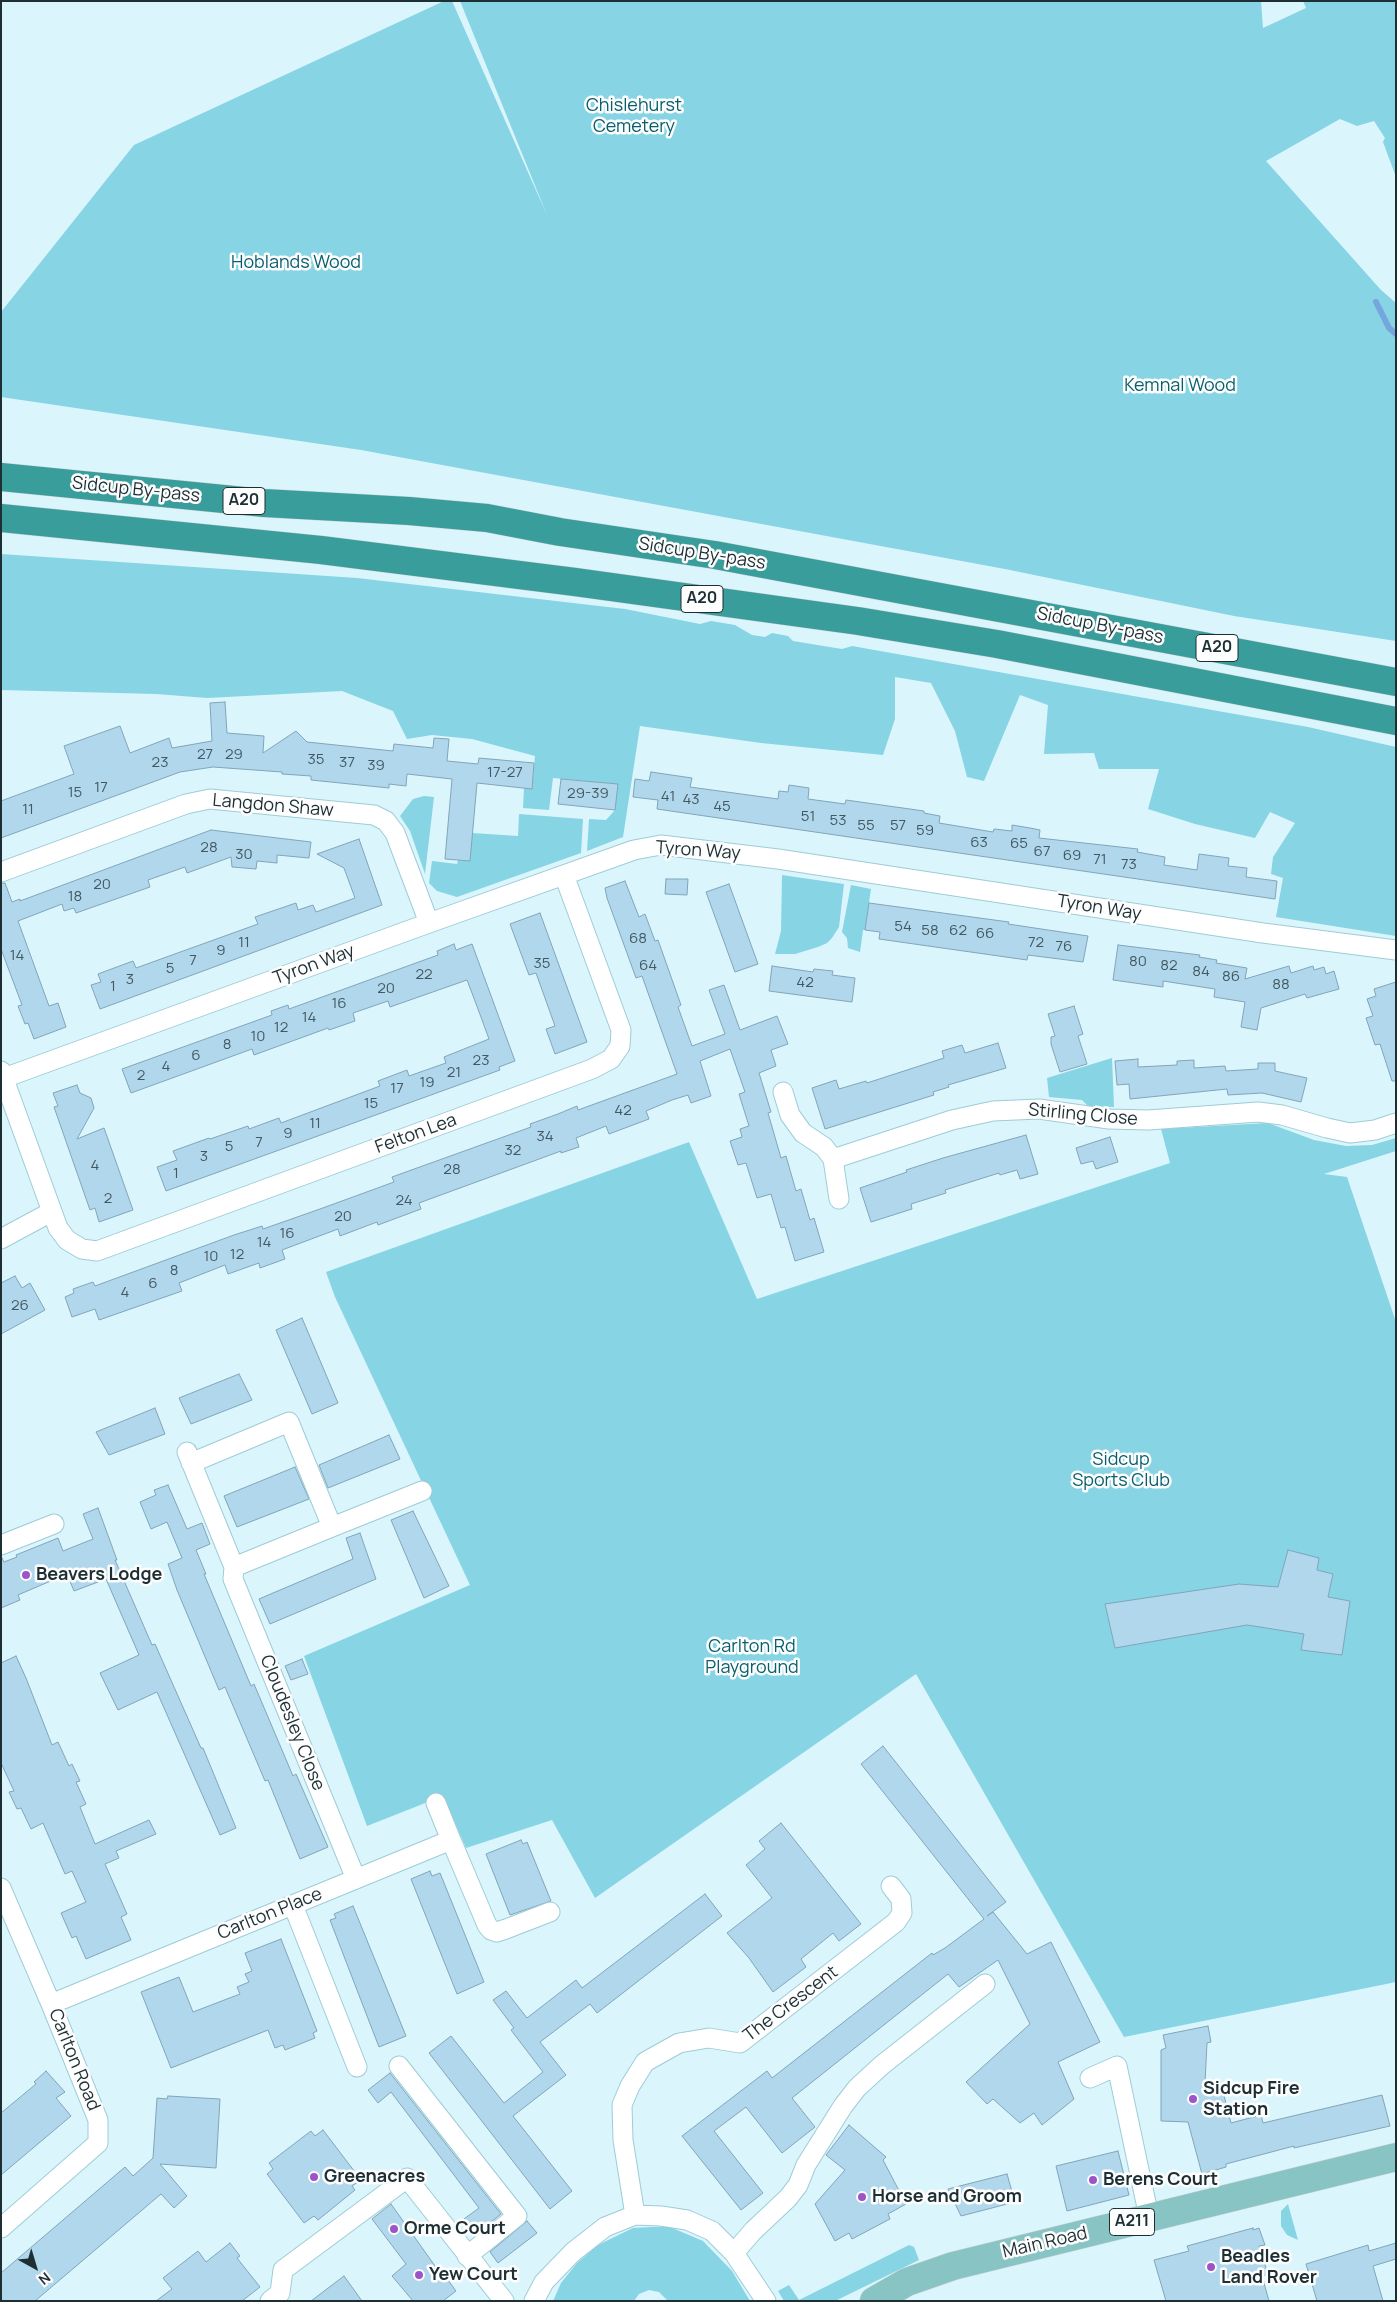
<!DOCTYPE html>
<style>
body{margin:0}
#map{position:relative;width:1397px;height:2302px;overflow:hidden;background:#daf5fc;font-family:Manrope,sans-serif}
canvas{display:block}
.frame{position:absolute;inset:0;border:2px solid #1d2f33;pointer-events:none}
.north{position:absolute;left:10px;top:2242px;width:50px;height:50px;-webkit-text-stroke:4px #fdfdfd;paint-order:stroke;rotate:141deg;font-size:14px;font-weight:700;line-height:20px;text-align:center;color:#1d2f33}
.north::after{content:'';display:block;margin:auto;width:18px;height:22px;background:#1d2f33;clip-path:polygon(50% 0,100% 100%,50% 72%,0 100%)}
</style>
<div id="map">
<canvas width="1397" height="2302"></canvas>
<div class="frame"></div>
<div class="north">N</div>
</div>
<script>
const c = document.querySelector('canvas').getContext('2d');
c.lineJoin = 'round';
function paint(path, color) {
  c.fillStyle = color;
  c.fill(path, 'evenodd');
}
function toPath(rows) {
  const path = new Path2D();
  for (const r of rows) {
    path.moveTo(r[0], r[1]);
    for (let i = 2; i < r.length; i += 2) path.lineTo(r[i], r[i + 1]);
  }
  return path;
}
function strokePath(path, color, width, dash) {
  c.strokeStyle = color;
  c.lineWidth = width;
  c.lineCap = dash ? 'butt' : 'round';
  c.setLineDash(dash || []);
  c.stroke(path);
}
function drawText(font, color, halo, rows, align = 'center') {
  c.font = font + ' Manrope,sans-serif';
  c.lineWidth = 5;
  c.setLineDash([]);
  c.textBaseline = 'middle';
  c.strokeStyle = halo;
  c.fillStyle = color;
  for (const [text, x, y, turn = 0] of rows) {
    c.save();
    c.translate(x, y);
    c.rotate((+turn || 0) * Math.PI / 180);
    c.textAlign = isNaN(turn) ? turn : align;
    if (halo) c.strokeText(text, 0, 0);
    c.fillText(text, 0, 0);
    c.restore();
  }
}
paint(toPath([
 [444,1,452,1,547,215,460,1,1261,1,1263,28,1306,8,1303,1,1396,1,1396,177,1383,142,1385,138,1374,121,1357,126,1340,119,1266,161,1381,290,1396,303,1396,641,1234,616,1005,569,361,450,1,397,1,312,134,145],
 [1,554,357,578,625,609,700,624,711,621,735,625,752,635,765,637,772,633,788,636,793,641,842,649,852,646,1308,727,1396,747,1396,936,1276,917,1283,878,1271,874,1273,857,1295,823,1270,812,1255,838,1195,824,1148,809,1159,769,1099,769,1094,753,1044,754,1048,705,1020,695,984,781,967,777,955,731,931,683,895,677,895,719,883,755,761,743,640,726,623,837,587,851,589,819,606,820,615,810,617,784,553,778,549,810,523,808,524,788,532,788,535,756,472,739,432,735,407,739,393,711,342,691,207,698,156,694,1,690],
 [424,796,434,797,425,874,410,831,400,816,413,799],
 [519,814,583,819,581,853,457,897,437,891,429,883,432,861,457,864,458,860,470,861,472,833,518,836],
 [782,875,844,884,839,927,832,938,827,943,818,947,795,954,775,954,781,931],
 [851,885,871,889,865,930,863,930,860,952,848,948,847,938,842,932],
 [1112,1058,1114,1107,1088,1106,1082,1100,1049,1097,1047,1078],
 [1268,1123,1314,1140,1346,1146,1372,1145,1396,1138,1396,1151,1324,1174,1347,1177,1396,1322,1396,1982,1124,2037,916,1674,595,1898,552,1820,466,1848,443,1796,367,1826,304,1656,470,1585,335,1297,326,1272,689,1142,757,1299,1170,1163,1161,1129],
 [1288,2204,1298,2240,1287,2235,1281,2226,1281,2211],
 [652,2227,670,2227,703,2241,732,2271,750,2301,668,2301,659,2292,649,2290,639,2294,634,2301,553,2301,561,2283,577,2263,598,2245,633,2228],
 [909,2245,914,2247,919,2260,835,2301,784,2301,778,2291,789,2285,799,2300]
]), '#87d4e4');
strokePath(toPath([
 [1376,302,1389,328,1396,334]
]), '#75a6dd', 6);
const building = toPath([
 [225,702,227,733,264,736,263,753,296,731,307,742,393,751,394,744,433,748,434,738,449,739,447,761,478,764,479,758,534,763,532,789,477,783,470,861,445,859,452,779,407,774,406,786,389,784,389,788,311,780,311,776,282,774,282,772,213,767,180,772,1,838,1,801,74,774,64,746,120,726,130,753,169,738,172,748,212,741,210,703,225,702],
 [651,772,692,778,690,787,778,799,779,791,788,792,789,785,809,788,808,799,845,804,846,800,924,811,924,813,940,816,939,823,993,832,994,829,1012,831,1012,825,1030,828,1040,830,1039,838,1138,849,1137,852,1165,857,1164,865,1197,870,1199,854,1229,858,1228,866,1247,868,1246,877,1277,881,1275,899,657,809,658,800,633,797,635,779,649,781,651,772],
 [561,779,618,784,615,810,558,804,561,779],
 [211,830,311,842,309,858,277,855,277,863,257,861,256,869,232,867,231,857,187,873,185,867,148,880,150,887,76,913,74,908,64,911,62,904,18,921,49,1006,58,1003,66,1027,34,1039,28,1023,25,1024,18,1006,22,1005,1,949,1,883,5,883,12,902,20,899,20,901,211,830],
 [359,839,382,905,100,1009,91,985,101,982,98,974,133,961,136,968,258,924,255,917,296,903,298,910,313,905,316,912,355,898,344,868,317,854,359,839],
 [666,879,688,879,687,895,665,894,666,879],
 [625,881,639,917,645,914,655,941,658,940,681,1005,678,1007,692,1046,725,1034,709,990,724,985,740,1030,777,1016,788,1044,771,1050,776,1066,759,1073,771,1112,768,1113,781,1158,786,1156,796,1191,801,1189,810,1220,814,1218,824,1252,795,1261,785,1227,781,1228,771,1194,757,1198,746,1163,738,1165,730,1141,742,1137,740,1129,749,1126,739,1094,745,1092,730,1049,700,1061,711,1096,691,1103,688,1095,672,1100,646,1111,649,1119,609,1134,606,1126,576,1138,579,1147,561,1153,561,1151,419,1203,421,1209,378,1225,377,1222,340,1236,338,1229,282,1250,285,1259,260,1268,259,1263,228,1274,225,1265,179,1283,182,1291,99,1320,95,1309,72,1317,65,1297,74,1293,73,1289,93,1282,95,1286,234,1235,262,1226,263,1229,320,1209,394,1182,392,1177,531,1127,530,1124,558,1114,577,1106,578,1110,677,1074,642,976,636,978,607,898,605,888,625,881],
 [729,884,758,964,735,972,706,892,729,884],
 [869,903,1009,922,1008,924,1088,936,1083,962,1028,955,1027,960,879,939,880,932,865,930,869,903],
 [540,913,587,1042,555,1054,546,1029,555,1026,536,973,529,975,510,924,540,913],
 [454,944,456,950,472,944,515,1061,499,1067,500,1070,166,1191,157,1167,177,1160,173,1151,209,1138,210,1139,248,1126,249,1129,279,1118,281,1123,380,1086,378,1081,407,1070,409,1076,446,1063,444,1057,489,1039,478,1009,467,980,390,1007,388,1001,353,1013,355,1021,329,1030,328,1028,254,1055,252,1049,131,1093,122,1069,272,1015,271,1011,288,1005,289,1009,438,955,437,951,454,944],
 [1118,945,1200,955,1199,957,1217,960,1216,963,1247,968,1245,979,1289,966,1291,973,1313,966,1314,970,1324,967,1326,974,1334,971,1339,989,1307,998,1305,994,1261,1008,1257,1030,1241,1027,1245,1002,1214,997,1215,989,1163,981,1163,987,1113,980,1118,945],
 [772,966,813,972,814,969,833,971,832,975,855,978,852,1002,769,991,772,966],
 [1396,982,1396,1081,1392,1081,1380,1044,1375,1045,1366,1018,1373,1016,1367,999,1376,996,1374,989,1396,982],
 [1074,1006,1083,1034,1078,1036,1087,1064,1060,1072,1051,1044,1051,1037,1055,1036,1048,1014,1074,1006],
 [998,1043,1006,1068,948,1085,949,1087,933,1092,934,1095,825,1129,812,1088,836,1080,839,1089,866,1081,867,1083,944,1058,942,1051,962,1045,965,1053,998,1043],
 [1138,1059,1138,1067,1177,1065,1177,1061,1194,1060,1194,1068,1225,1066,1226,1071,1258,1069,1258,1063,1275,1063,1275,1071,1307,1078,1301,1102,1262,1093,1228,1095,1227,1089,1130,1099,1129,1084,1117,1085,1115,1061,1138,1059],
 [77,1085,80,1093,91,1098,94,1108,77,1139,104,1128,133,1210,99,1222,95,1208,90,1210,54,1107,58,1106,53,1093,77,1085],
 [1026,1135,1038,1174,1020,1179,1017,1170,1000,1175,999,1173,945,1190,946,1193,911,1204,912,1209,871,1222,860,1188,907,1172,906,1170,943,1158,1026,1135],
 [1110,1137,1118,1162,1096,1169,1093,1161,1081,1164,1076,1148,1110,1137],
 [15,1276,22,1288,30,1283,45,1310,1,1334,1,1283,15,1276],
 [302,1318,338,1403,312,1414,276,1330,302,1318],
 [239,1374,252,1400,191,1424,179,1398,239,1374],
 [155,1408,165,1434,109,1455,96,1432,155,1408],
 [389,1435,400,1459,328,1488,319,1465,389,1435],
 [295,1467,309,1499,237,1527,224,1496,295,1467],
 [168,1485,187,1529,202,1523,210,1544,196,1550,206,1574,204,1574,251,1686,254,1684,293,1776,296,1774,328,1847,300,1859,268,1780,265,1781,225,1687,219,1690,177,1590,168,1564,182,1558,167,1522,151,1529,140,1502,156,1495,154,1490,168,1485],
 [98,1508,117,1560,115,1560,152,1645,155,1644,201,1748,203,1748,236,1828,220,1835,157,1692,118,1710,100,1673,139,1655,106,1579,74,1591,67,1574,18,1595,20,1600,1,1608,1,1556,4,1562,17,1557,16,1555,58,1538,63,1551,93,1539,83,1514,98,1508],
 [413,1511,449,1586,424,1598,391,1520,413,1511],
 [360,1533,376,1579,270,1624,259,1599,353,1559,346,1538,360,1533],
 [1288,1550,1319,1558,1317,1570,1333,1574,1328,1597,1350,1601,1342,1655,1301,1650,1304,1634,1247,1625,1115,1648,1105,1604,1239,1584,1278,1587,1288,1550],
 [16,1656,26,1678,52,1745,58,1742,69,1766,72,1764,80,1781,76,1782,86,1804,80,1807,95,1844,149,1820,156,1834,116,1851,119,1858,105,1864,127,1914,121,1917,131,1940,86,1959,76,1936,72,1938,61,1913,86,1902,72,1871,65,1874,43,1823,31,1829,21,1808,17,1809,9,1792,14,1791,1,1763,1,1663,16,1656],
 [302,1659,308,1674,291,1680,285,1666,302,1659],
 [883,1746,1006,1902,987,1916,993,1912,1027,1954,1051,1942,1100,2042,1058,2062,1074,2099,1042,2125,1034,2113,1020,2123,993,2099,987,2104,966,2082,1030,2024,998,1960,959,1987,948,1974,792,2098,815,2127,782,2153,746,2107,714,2131,763,2193,741,2210,682,2136,767,2071,772,2078,932,1953,933,1955,945,1948,984,1919,861,1764,883,1746],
 [781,1823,861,1924,839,1941,833,1933,801,1959,806,1967,773,1992,749,1958,727,1933,772,1898,746,1865,765,1849,759,1841,781,1823],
 [521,1840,523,1844,527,1842,551,1901,510,1915,486,1854,521,1840],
 [430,1871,432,1876,440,1873,484,1982,457,1994,411,1879,430,1871],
 [705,1894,722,1916,597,2013,590,2004,540,2042,566,2075,513,2116,572,2191,550,2209,429,2053,451,2036,504,2103,543,2072,511,2030,514,2028,493,2000,506,1991,527,2018,576,1980,582,1988,705,1894],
 [353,1906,406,2036,379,2047,330,1920,336,1918,334,1914,353,1906],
 [281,1939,317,2031,313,2033,315,2038,285,2050,283,2045,275,2048,268,2030,171,2068,141,1992,179,1977,193,2012,240,1994,237,1987,249,1982,245,1974,252,1971,245,1953,281,1939],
 [1208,2026,1211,2042,1207,2043,1205,2083,1220,2080,1231,2123,1261,2115,1263,2123,1382,2095,1390,2126,1294,2148,1294,2146,1226,2164,1226,2167,1202,2174,1188,2122,1161,2121,1161,2050,1166,2048,1163,2035,1208,2026],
 [46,2071,65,2092,56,2098,71,2116,1,2175,1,2113,36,2084,34,2082,46,2071],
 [390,2073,501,2214,476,2234,464,2219,479,2208,391,2092,378,2103,368,2090,390,2073],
 [168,2096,220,2099,216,2168,160,2164,187,2196,174,2208,161,2194,35,2301,1,2301,1,2273,125,2167,133,2176,153,2158,157,2098,167,2099,168,2096],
 [849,2125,886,2157,883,2160,906,2204,888,2214,890,2219,852,2239,849,2233,835,2241,815,2204,845,2170,826,2155,849,2125],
 [323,2130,361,2180,352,2186,355,2190,318,2220,314,2216,304,2223,267,2174,273,2169,269,2163,311,2131,315,2136,323,2130],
 [1118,2151,1129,2195,1067,2211,1056,2166,1118,2151],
 [1007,2174,1015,2202,961,2216,948,2189,1007,2174],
 [391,2204,440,2273,442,2272,456,2291,443,2301,413,2301,392,2276,406,2264,372,2219,391,2204],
 [527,2221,537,2233,498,2263,490,2252,527,2221],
 [1253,2228,1253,2230,1259,2228,1265,2245,1259,2246,1268,2274,1262,2276,1269,2301,1166,2301,1154,2260,1189,2251,1187,2246,1253,2228],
 [230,2243,240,2256,237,2258,260,2287,242,2301,156,2301,172,2289,163,2278,198,2251,206,2262,230,2243],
 [1396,2243,1396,2259,1373,2266,1383,2301,1317,2301,1306,2264,1368,2245,1369,2251,1396,2243],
 [344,2276,362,2301,311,2301,344,2276]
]);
paint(building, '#b1d7ec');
strokePath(building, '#80a5b9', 1);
const street = toPath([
 [1,872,186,804,210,799,374,815,386,821,395,833,429,923],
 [1,1071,58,1228,67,1240,82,1249,97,1251,592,1069,611,1059,620,1046,621,1030,564,875],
 [4,1078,429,923,634,850,661,845,778,859,1263,933,1396,950],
 [783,1092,790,1115,803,1133,824,1147,833,1159,952,1120,993,1111,1039,1109,1109,1119,1148,1120,1258,1112,1282,1115,1327,1128,1350,1133,1375,1130,1396,1123],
 [833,1159,839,1199],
 [1,1239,51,1212],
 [187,1452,234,1567,233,1579,356,1879],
 [191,1463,289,1422,332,1527,422,1491],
 [1,1545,54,1524],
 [234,1567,332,1527],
 [451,1840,487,1925,491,1930,497,1932,506,1929,550,1912],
 [1,1888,51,2004,98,2120,98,2143,1,2228],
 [293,1905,357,2067],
 [51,2004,451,1840,436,1803],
 [399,2066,517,2216,467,2256],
 [1090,2078,1117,2066,1149,2217],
 [635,2215,623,2140,622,2105,630,2086,645,2062,679,2043,709,2038,740,2043,896,1922,902,1913,901,1899,891,1886],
 [734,2253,753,2231,788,2198,798,2185,806,2165,843,2106,857,2088,882,2065,985,1984],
 [270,2301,280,2293,283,2270,407,2178,504,2301],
 [534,2301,544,2282,573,2252,605,2227,635,2215,661,2216,687,2220,712,2231,734,2253,766,2301]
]);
const primary = toPath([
 [874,2301,907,2282,953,2266,1396,2157]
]);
const highway = toPath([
 [1,477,264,503,409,511,487,518,560,532,715,555,1396,682],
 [1,518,321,550,575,582,858,621,997,644,1396,721]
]);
strokePath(street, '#9eccd6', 21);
strokePath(primary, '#d2d5d6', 29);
strokePath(highway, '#d2d5d6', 29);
strokePath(street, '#fff', 19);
strokePath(primary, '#88c4c3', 28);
strokePath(highway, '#389d9b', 28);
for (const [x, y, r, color] of [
 [26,1575,5,"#9c55c9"],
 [1193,2099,5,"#9c55c9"],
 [314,2177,5,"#9c55c9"],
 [1093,2180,5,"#9c55c9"],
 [862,2197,5,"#9c55c9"],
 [394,2229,5,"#9c55c9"],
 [1211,2267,5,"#9c55c9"],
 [419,2275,5,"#9c55c9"]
]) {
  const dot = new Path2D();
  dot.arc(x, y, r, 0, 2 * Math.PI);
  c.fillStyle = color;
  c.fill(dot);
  strokePath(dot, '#fdfdfd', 2);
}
drawText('15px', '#425961', null, [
 ["27",205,755],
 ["29",234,755],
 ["35",316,760],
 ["23",160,763],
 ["37",347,763],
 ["39",376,766],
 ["17-27",505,773],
 ["17",101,788],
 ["15",75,793],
 ["29-39",588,794],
 ["41",668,797],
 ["43",691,800],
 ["45",722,807],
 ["11",28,810],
 ["51",808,817],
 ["53",838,821],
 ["55",866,826],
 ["57",898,826],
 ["59",925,831],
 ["63",979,843],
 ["65",1019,844],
 ["28",209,848],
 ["67",1042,852],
 ["30",244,855],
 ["69",1072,856],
 ["71",1100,860],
 ["73",1129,865],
 ["20",102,885],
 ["18",75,897],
 ["54",903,927],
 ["58",930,931],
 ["62",958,931],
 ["66",985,934],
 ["68",638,939],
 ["11",244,943],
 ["72",1036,943],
 ["76",1064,947],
 ["9",221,951],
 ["14",17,956],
 ["7",193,961],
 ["80",1138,962],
 ["35",542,964],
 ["64",648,966],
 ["82",1169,966],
 ["5",170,969],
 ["84",1201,972],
 ["22",424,975],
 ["86",1231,977],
 ["3",130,980],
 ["42",805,983],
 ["88",1281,985],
 ["1",113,987],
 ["20",386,989],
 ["16",339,1004],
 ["14",309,1018],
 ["12",281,1028],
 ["10",258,1037],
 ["8",227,1045],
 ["6",196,1056],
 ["23",481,1061],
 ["4",166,1067],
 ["21",454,1073],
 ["2",141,1076],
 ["19",427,1083],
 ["17",397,1089],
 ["15",371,1104],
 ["42",623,1111],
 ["11",315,1124],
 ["9",288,1134],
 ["34",545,1137],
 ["7",259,1143],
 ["5",229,1147],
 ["32",513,1151],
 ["3",204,1157],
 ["4",95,1166],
 ["28",452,1170],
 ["1",176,1174],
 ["2",108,1199],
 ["24",404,1201],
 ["20",343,1217],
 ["16",287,1234],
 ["14",264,1243],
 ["12",237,1255],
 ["10",211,1257],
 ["8",174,1271],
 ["6",153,1284],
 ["4",125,1293],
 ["26",20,1306]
]);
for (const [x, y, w] of [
 [244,501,42],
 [702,599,42],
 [1217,648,42],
 [1132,2222,45]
]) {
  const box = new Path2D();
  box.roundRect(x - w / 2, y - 13.5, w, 27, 4);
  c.fillStyle = '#fdfdfd';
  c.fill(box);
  strokePath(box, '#1d2f33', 1);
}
drawText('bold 16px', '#1d2f33', null, [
 ["A20",244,501],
 ["A20",702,599],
 ["A20",1217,648],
 ["A211",1132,2222]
]);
drawText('18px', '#075f6d', '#fdfdfd', [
 ["Chislehurst",634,106],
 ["Cemetery",634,127],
 ["Hoblands Wood",296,263],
 ["Kemnal Wood",1180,386],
 ["Sidcup",1121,1460],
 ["Sports Club",1121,1481],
 ["Carlton Rd",752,1647],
 ["Playground",752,1668]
]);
drawText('18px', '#1d2f33', '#fdfdfd', [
 ["Sidcup By-pass",136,490,6],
 ["Sidcup By-pass",702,554,9],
 ["Sidcup By-pass",1100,626,11],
 ["Langdon Shaw",273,806,5],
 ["Tyron Way",698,851,4],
 ["Tyron Way",1099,908,9],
 ["Tyron Way",314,965,-20],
 ["Stirling Close",1083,1115,5],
 ["Felton Lea",416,1134,-20],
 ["Cloudesley Close",292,1723,68],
 ["Carlton Place",270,1914,-22],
 ["The Crescent",791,2004,-37],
 ["Carlton Road",74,2060,68],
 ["Main Road",1045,2243,-13]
]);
drawText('bold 18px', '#1d2f33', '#fdfdfd', [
 ["Beavers Lodge",36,1575],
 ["Sidcup Fire",1203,2089],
 ["Station",1203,2110],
 ["Greenacres",324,2177],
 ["Berens Court",1103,2180],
 ["Horse and Groom",872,2197],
 ["Orme Court",404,2229],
 ["Beadles",1221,2257],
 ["Land Rover",1221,2278],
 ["Yew Court",429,2275]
], 'left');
</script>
